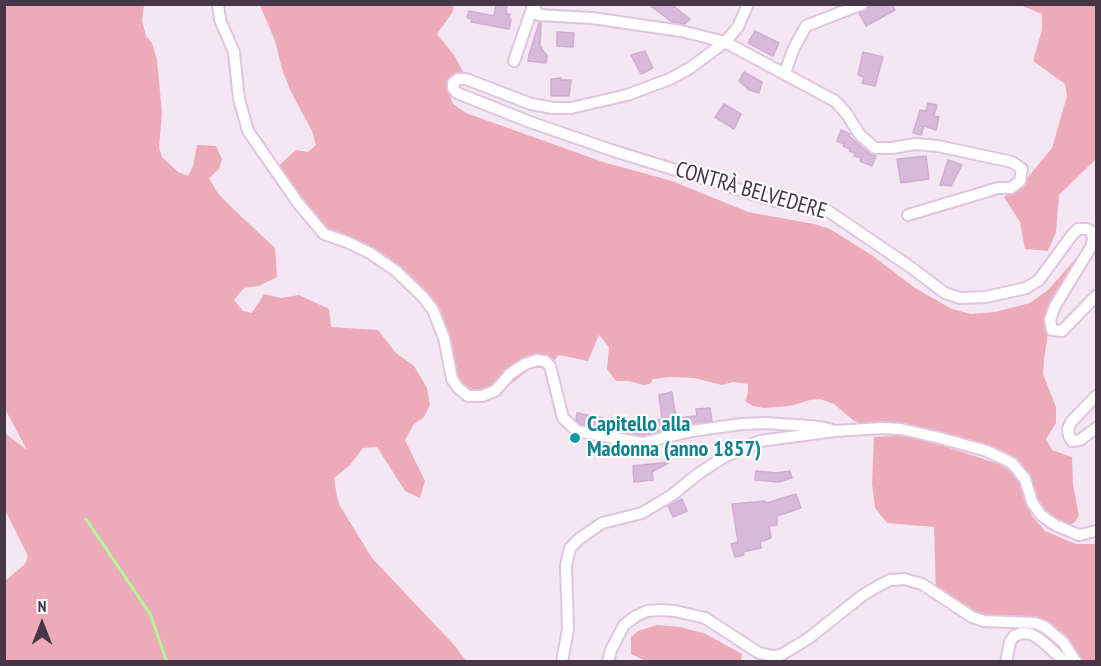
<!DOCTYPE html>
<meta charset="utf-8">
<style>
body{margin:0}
#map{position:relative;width:1101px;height:666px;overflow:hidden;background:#f5e6f4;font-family:"PT Sans Narrow",sans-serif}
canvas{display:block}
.frame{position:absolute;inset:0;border:6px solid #473548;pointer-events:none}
.north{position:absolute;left:12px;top:594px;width:60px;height:60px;-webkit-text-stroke:4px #fff;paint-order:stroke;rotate:0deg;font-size:16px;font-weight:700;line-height:24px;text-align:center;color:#473548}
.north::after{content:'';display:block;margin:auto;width:21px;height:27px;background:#473548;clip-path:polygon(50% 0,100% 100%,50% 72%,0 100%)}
</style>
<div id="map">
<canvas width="1101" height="666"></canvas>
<div class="frame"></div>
<div class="north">N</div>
</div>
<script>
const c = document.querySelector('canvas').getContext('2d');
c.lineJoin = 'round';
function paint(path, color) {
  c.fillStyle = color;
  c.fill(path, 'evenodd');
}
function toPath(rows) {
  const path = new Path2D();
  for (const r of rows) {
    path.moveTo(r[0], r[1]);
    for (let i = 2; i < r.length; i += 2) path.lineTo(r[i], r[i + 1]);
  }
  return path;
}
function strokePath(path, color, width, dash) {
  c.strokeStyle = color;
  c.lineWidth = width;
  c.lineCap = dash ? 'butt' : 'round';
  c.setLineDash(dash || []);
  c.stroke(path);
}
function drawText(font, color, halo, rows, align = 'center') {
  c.font = font + ' "PT Sans Narrow",sans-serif';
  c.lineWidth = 4.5;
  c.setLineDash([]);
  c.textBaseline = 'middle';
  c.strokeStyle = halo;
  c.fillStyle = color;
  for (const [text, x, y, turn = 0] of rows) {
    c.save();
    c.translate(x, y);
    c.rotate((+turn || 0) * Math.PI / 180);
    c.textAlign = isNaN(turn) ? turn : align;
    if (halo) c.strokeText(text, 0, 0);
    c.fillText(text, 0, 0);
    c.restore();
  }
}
paint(toPath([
 [5,4,144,5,142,21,146,36,152,43,157,60,162,113,159,147,162,157,178,172,188,176,193,166,197,145,216,146,222,159,219,169,209,178,217,192,229,205,275,248,277,277,259,286,244,288,234,300,243,311,252,313,264,294,281,298,299,295,329,309,331,327,378,330,396,353,414,366,427,388,430,405,424,417,414,424,405,440,425,481,420,498,405,491,377,447,363,448,349,466,334,478,337,497,340,506,372,558,455,646,466,661,5,661,5,581,25,564,28,556,4,508,5,433,27,450,5,409],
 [260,5,454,5,452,13,437,34,454,55,466,77,453,86,450,96,453,104,466,113,603,162,672,181,748,212,814,224,830,229,873,256,915,288,952,309,971,314,995,312,1030,303,1048,290,1087,246,1049,326,1044,360,1043,374,1056,407,1056,423,1046,439,1052,450,1072,457,1073,485,1079,516,1074,523,1062,528,1052,525,1011,467,992,458,914,435,904,436,931,442,999,464,1015,474,1022,484,1032,516,1045,531,1076,544,1096,544,1096,661,1078,661,1050,628,974,613,936,590,934,527,887,523,875,508,872,484,874,437,898,436,881,435,853,420,834,404,820,399,810,400,790,406,764,408,753,406,745,401,748,393,748,384,733,382,722,385,694,378,669,377,653,379,650,384,643,385,629,381,616,381,607,369,609,347,599,335,588,361,559,355,547,368,531,368,493,398,484,403,475,403,470,401,458,384,453,349,446,330,408,277,325,228,275,169,296,150,308,152,316,145,312,131,290,90,282,69,275,41],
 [1020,5,1096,5,1096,159,1059,195,1056,232,1048,251,1025,249,1020,222,1004,197,1028,177,1052,148,1067,96,1065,84,1033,61,1042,30,1042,14],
 [657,625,680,627,706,634,742,654,741,661,646,661,631,654,631,637,638,631]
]), '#edabb9');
strokePath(toPath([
 [86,519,150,614,167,662]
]), '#b3f79d', 3);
const building = toPath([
 [496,4,507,4,506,14,510,14,509,19,511,19,509,29,471,22,472,19,467,18,469,11,494,16,496,4],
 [648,4,671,4,690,19,685,24,672,22,648,4],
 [873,4,892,4,895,10,866,26,859,13,873,4],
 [539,23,541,23,540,46,547,56,546,63,528,61,529,55,539,23],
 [755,31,779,43,773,56,748,43,755,31],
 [557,32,574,33,573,47,557,46,557,32],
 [645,51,653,68,641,74,631,55,645,51],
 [863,52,883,57,875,86,862,83,864,77,858,75,863,52],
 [744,72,762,82,759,93,749,90,739,81,744,72],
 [561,78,561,80,571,80,569,96,551,96,551,79,561,78],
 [928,103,937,105,934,116,939,117,936,130,924,126,921,135,913,133,920,110,926,111,928,103],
 [724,104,741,114,734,129,715,117,724,104],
 [841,130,850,134,849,136,860,146,870,154,876,156,872,166,860,161,861,158,854,156,855,153,849,151,850,149,843,146,844,144,837,141,841,130],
 [926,156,929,179,901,183,897,159,926,156],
 [948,160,962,165,951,186,940,185,948,160],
 [672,392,676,418,697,416,696,409,710,408,712,421,642,435,580,424,576,420,577,413,603,418,602,420,639,427,638,425,662,419,659,395,672,392],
 [670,462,652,472,653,480,634,482,633,466,670,462],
 [756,471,777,473,790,471,792,478,779,482,755,480,756,471],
 [796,494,801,508,777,516,777,525,769,526,771,538,760,542,761,548,743,552,744,555,735,557,731,544,738,542,732,504,765,501,766,503,796,494],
 [682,499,687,511,673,517,668,506,682,499]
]);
paint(building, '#d6bad7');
strokePath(building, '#d1add3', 1.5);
const minor = toPath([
 [218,4,220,20,234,52,239,99,248,131,298,203,324,234,347,242,370,253,396,271,423,297,433,310,444,338,452,379,458,388,468,396,482,396,495,391,510,374,525,364,537,360,545,361,550,366,563,418,577,431,642,443,692,431,742,424,765,423,810,426,825,428,835,431],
 [533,4,538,15,592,18,681,31,725,42,835,101,846,113,860,135,875,148,892,148,915,144,938,146,1012,162,1022,169,1020,181,1011,188,998,188,908,215],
 [748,4,738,27,725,42,690,68,670,79,627,95,571,108,553,108,531,104,466,79,458,79,453,83,453,88,457,93,530,122,614,151,776,201,825,209,909,266,945,293,960,298,986,297,1026,288,1039,280,1072,235,1078,229,1087,229,1092,232,1093,240,1091,247,1055,306,1050,320,1052,330,1062,331,1096,296],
 [514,61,533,6],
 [785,73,793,50,806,26,862,4],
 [1096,396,1071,422,1068,429,1069,436,1072,441,1080,440,1096,428],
 [562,662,568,629,566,565,570,548,579,539,602,523,642,513,672,495,698,474,724,457,760,441,835,431,882,428,901,429,940,438,987,451,1012,463,1025,479,1032,502,1041,515,1055,525,1079,535,1096,531],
 [608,662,611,650,624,625,636,616,647,611,661,610,675,611,705,618,759,653,772,656,781,655,809,638,863,595,880,585,890,580,904,579,922,584,972,617,984,621,1035,623,1045,627,1063,642,1076,662],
 [1006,662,1010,642,1014,636,1022,633,1031,634,1041,640,1065,662]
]);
strokePath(minor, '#dfc5df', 14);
strokePath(minor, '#fff', 10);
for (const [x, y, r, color] of [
 [575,438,6,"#0f9aa8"]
]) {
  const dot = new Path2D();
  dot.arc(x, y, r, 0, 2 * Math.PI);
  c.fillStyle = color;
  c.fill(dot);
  strokePath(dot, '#fff', 2);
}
drawText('22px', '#473548', '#fff', [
 ["CONTRÀ BELVEDERE",751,191,16]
]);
drawText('bold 22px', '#0d838f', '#fff', [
 ["Capitello alla",587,425],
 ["Madonna (anno 1857)",587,450]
], 'left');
</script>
